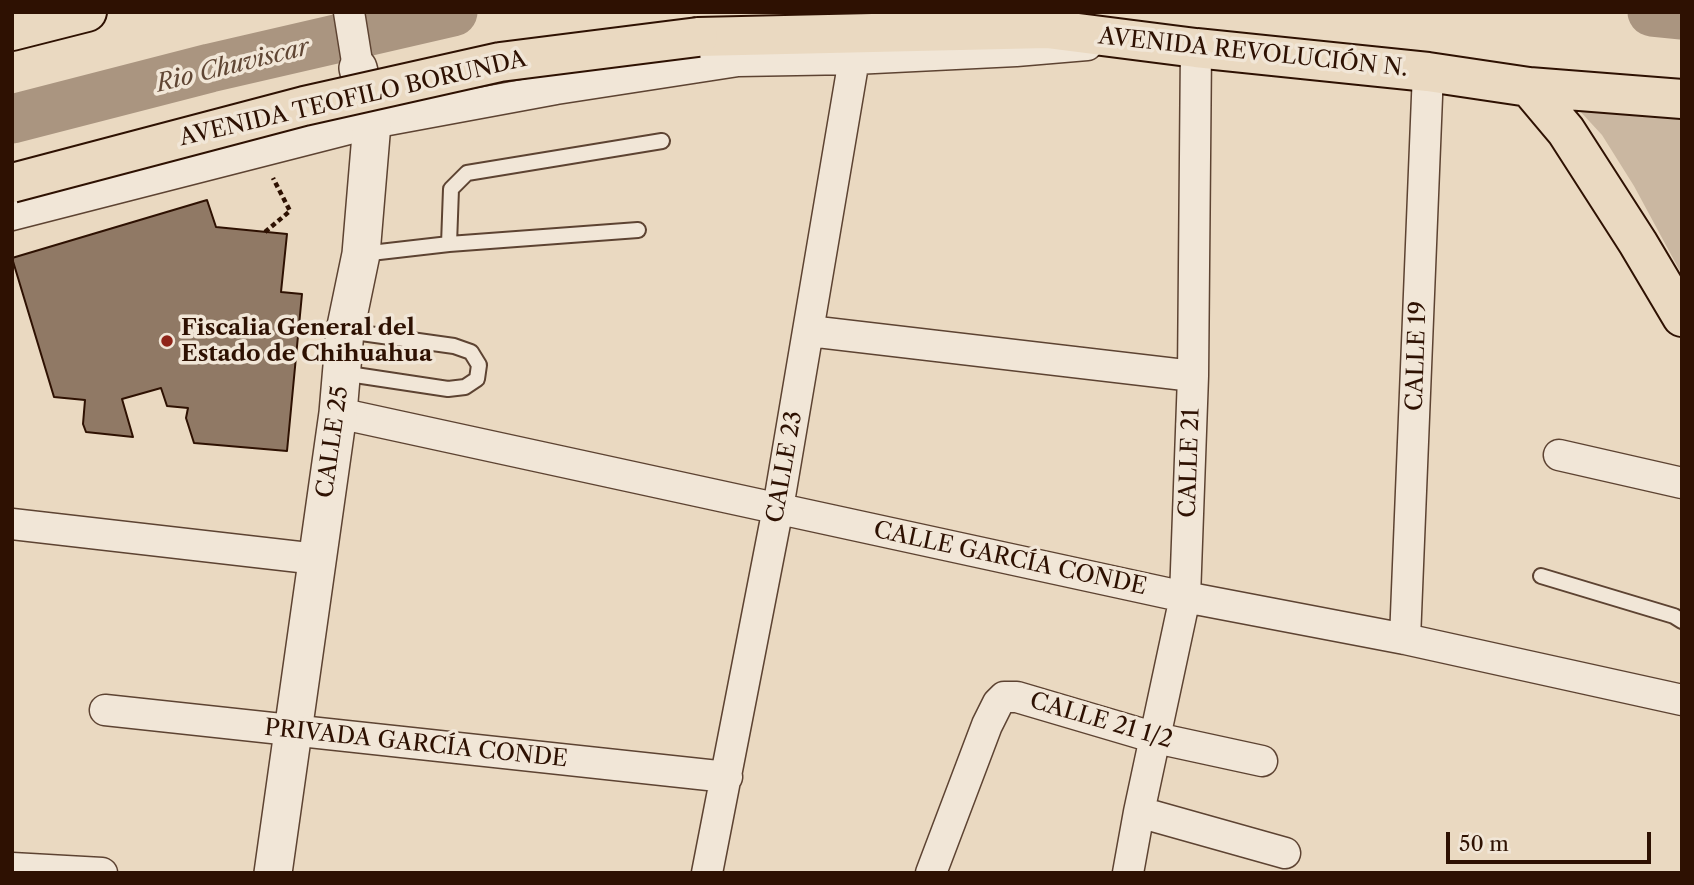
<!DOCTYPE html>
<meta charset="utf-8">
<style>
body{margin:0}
#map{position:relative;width:1694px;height:885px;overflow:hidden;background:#ead9c1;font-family:"Libre Caslon Text",serif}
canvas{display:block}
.frame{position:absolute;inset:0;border:14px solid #2e1102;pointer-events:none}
.scale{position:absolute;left:1446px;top:832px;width:205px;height:32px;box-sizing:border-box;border:4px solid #2e1102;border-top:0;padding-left:9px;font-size:21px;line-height:24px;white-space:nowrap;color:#2e1102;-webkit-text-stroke:5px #f1e6d7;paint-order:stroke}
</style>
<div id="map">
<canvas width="1694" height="885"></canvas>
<div class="frame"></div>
<div class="scale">50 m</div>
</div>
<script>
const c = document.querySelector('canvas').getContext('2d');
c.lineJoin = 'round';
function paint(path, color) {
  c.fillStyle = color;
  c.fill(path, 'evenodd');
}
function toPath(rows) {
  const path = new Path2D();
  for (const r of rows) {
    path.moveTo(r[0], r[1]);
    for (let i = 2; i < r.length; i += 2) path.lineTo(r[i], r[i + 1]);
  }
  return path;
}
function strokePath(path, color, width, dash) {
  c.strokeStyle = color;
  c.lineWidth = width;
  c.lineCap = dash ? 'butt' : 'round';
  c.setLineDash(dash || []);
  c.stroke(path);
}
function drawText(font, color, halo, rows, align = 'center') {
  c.font = font + ' "Libre Caslon Text",serif';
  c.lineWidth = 7;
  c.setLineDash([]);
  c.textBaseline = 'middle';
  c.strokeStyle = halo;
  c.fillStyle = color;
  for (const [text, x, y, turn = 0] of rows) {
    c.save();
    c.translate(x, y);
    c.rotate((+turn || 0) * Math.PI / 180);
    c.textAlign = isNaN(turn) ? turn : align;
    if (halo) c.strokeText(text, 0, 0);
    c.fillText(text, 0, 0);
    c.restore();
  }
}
paint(toPath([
 [1578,109,1682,114,1682,275,1634,186,1602,135]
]), '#cab7a1');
strokePath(toPath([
 [1652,12,1682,15],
 [12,119,210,68,453,12]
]), '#aa9580', 49);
const building = toPath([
 [207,200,216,227,287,234,281,292,302,294,287,451,194,443,186,418,188,408,167,406,161,388,122,399,133,437,86,432,83,424,85,400,54,397,12,258,207,200]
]);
paint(building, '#907965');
strokePath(building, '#2e1102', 2);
const service = toPath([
 [449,244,451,189,467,173,662,141],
 [362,254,449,244,638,230],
 [342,373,448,389,465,387,477,379,479,365,471,352,454,346,347,331],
 [1541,576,1674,616,1682,621]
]);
const minor = toPath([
 [349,12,358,68],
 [12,215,372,123,556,89,738,61,854,59,1016,51,1087,45],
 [809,331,1193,376],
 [338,413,1185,597,1405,639,1682,700],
 [1559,455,1682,483],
 [12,524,317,559],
 [1405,639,1428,72],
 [105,710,727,777],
 [1139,812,1285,853],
 [12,868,102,873],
 [707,873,778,508,854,59],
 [931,873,987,725,998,703,1004,697,1017,697,1156,738,1262,761],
 [1128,873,1139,812,1185,597,1193,376,1196,48]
]);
const tertiary = toPath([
 [273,873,338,413,345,331,361,254,372,123,358,68]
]);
const primary = toPath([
 [12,31,87,12],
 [698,37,1047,29,1196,48,1428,72,1529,87,1682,99],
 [1529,87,1566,131,1638,243,1682,317]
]);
strokePath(service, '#5d4332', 18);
strokePath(minor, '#5d4332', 33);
strokePath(tertiary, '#5d4332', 40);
strokePath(primary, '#2e1102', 42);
strokePath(toPath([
 [265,232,290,211,273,178]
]), '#2e1102', 4.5, [5, 3.5]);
strokePath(service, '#f1e6d7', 14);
strokePath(minor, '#f1e6d7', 30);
strokePath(tertiary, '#f1e6d7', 37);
strokePath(primary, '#ead9c1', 38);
const primaryBridge = toPath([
 [12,183,304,106,500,62,698,37]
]);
strokePath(primaryBridge, '#2e1102', 42, []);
strokePath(primaryBridge, '#ead9c1', 38);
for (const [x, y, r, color] of [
 [167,341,7,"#8f2418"]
]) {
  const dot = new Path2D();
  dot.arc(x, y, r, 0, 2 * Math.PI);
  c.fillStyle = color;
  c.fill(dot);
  strokePath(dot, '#f1e6d7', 2.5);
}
drawText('23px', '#2e1102', '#f1e6d7', [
 ["AVENIDA REVOLUCIÓN N.",1253,53,6],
 ["AVENIDA TEOFILO BORUNDA",353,99,-13],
 ["CALLE 19",1417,356,-88],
 ["CALLE 25",333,442,-82],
 ["CALLE 21",1190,463,-88],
 ["CALLE 23",785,467,-80],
 ["CALLE GARCÍA CONDE",1010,559,12],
 ["CALLE 21 1/2",1101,721,16],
 ["PRIVADA GARCÍA CONDE",416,744,6]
]);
drawText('bold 23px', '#2e1102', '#f1e6d7', [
 ["Fiscalia General del",181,328],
 ["Estado de Chihuahua",181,354]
], 'left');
drawText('italic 24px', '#604634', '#f1e6d7', [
 ["Rio Chuviscar",233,66,-14]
]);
</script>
